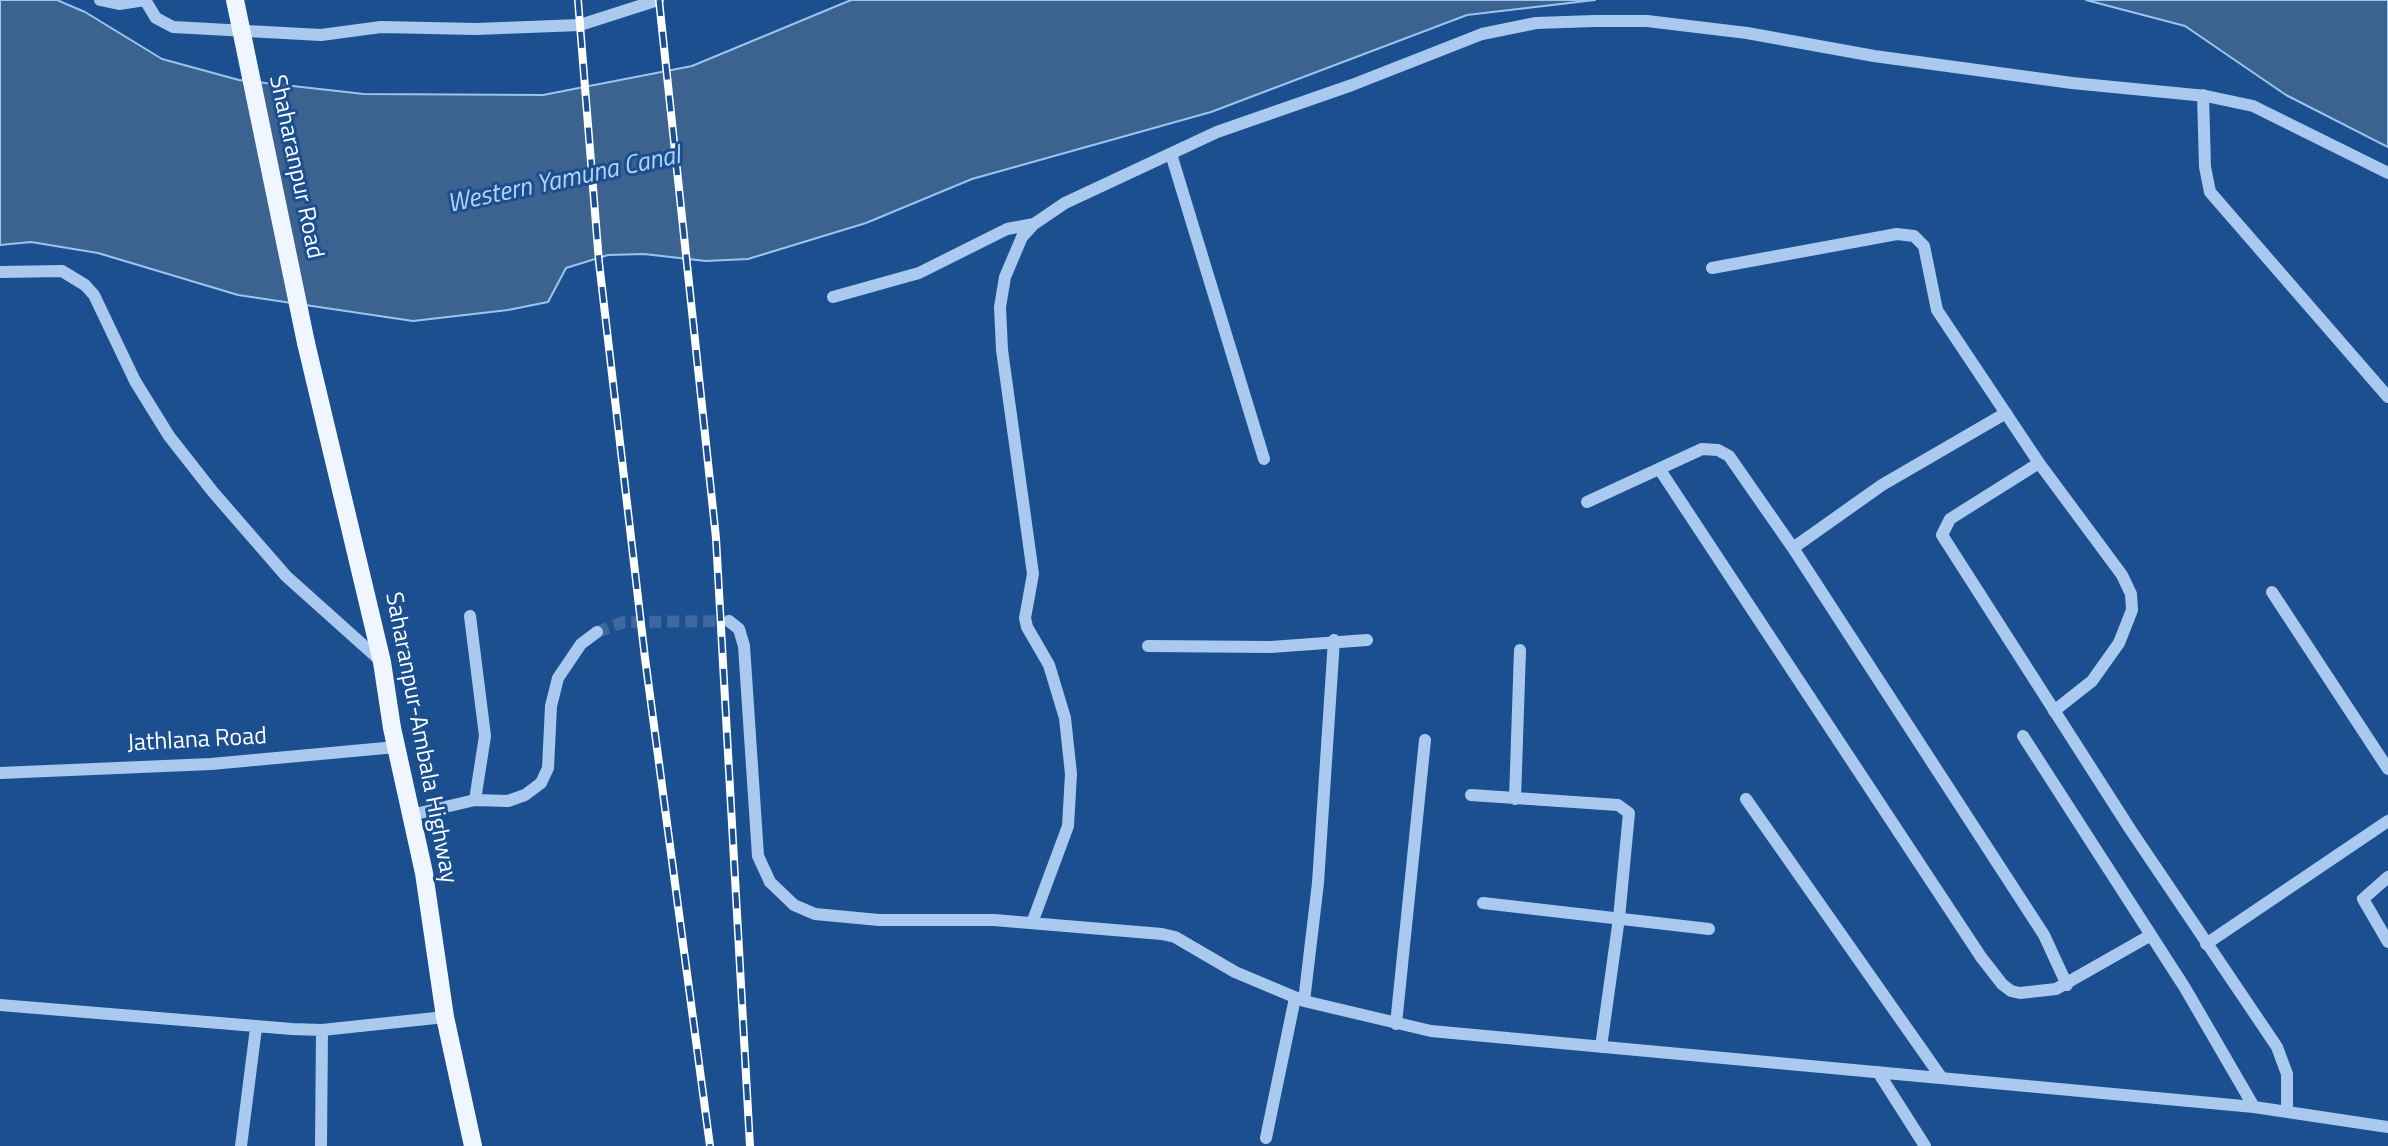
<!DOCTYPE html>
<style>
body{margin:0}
canvas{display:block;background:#1b4f8f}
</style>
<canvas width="2388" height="1146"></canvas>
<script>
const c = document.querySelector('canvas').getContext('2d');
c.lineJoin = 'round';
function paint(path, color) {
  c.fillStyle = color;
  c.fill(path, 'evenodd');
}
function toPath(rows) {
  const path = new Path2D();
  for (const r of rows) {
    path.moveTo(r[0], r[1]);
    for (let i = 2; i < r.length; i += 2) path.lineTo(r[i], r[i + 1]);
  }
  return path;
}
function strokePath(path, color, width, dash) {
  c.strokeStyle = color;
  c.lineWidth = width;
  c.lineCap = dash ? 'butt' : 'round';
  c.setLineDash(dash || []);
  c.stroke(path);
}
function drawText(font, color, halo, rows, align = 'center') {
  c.font = font + ' "Titillium Web",sans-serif';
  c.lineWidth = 6;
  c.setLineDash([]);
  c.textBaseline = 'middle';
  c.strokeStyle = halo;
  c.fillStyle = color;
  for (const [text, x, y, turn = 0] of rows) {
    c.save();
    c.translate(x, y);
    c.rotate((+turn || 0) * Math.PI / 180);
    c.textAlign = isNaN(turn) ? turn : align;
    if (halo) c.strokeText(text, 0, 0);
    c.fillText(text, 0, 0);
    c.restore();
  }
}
const water = toPath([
 [0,0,57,0,85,12,162,59,239,80,364,94,543,95,692,66,851,0,1595,0,1467,15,1211,112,972,179,866,223,748,259,706,261,644,254,608,255,566,268,548,302,508,310,413,321,238,295,98,253,31,242,0,245,0,0],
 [2086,0,2388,0,2388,147,2286,95,2185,26,2086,0]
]);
paint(water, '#3c6290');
strokePath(water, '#9cc4f0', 2);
strokePath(toPath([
 [597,632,624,622,729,621]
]), '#3d69a0', 12, [12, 6]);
strokePath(toPath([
 [100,0,119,4,145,0],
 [145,0,156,18,173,27,321,35,381,27,476,29,580,25,658,0],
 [2203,95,2205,167,2210,192,2388,397],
 [1171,154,1264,459],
 [1712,268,1897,234,1914,236,1924,246,1937,310,2039,463,2122,575,2131,594,2132,610,2119,643,2092,681,2054,711],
 [0,272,62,271,85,285,94,295,135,381,169,436,213,492,286,576,382,662],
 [833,297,919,273,1007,229,1034,224],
 [2039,463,1950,519,1942,535,2130,829,2277,1047,2287,1074,2287,1111],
 [1660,470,1981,957,2002,984,2011,991,2020,993,2056,989,2151,935],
 [1587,502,1702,449,1718,450,1729,456,1793,548,2044,935,2067,985],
 [1793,548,1882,485,2006,413],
 [2272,592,2388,769],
 [470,616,485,736,475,800],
 [729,621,739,629,744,646,758,856,770,882,794,905,815,914,879,920,994,920,1162,934,1175,937,1235,972,1304,1001,1431,1031,2254,1107,2388,1127],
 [1148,646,1271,647,1367,640],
 [2023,736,2185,988,2254,1107],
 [0,773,211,764,396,747],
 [1471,795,1618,805,1629,813,1619,918,1601,1047],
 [1515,799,1520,650],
 [1746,799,1941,1077],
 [411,815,475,800,508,801,525,795,541,783,548,768,551,706,558,678,581,644,597,632],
 [2388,877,2363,899,2388,942],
 [1483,903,1709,929],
 [1032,923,1068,826,1071,774,1065,718,1049,665,1027,627,1025,618,1033,574,1002,350,1000,307,1005,277,1022,237,1034,224,1065,203,1217,132,1352,85,1482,34,1536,23,1594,21,1647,21,1747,33,1874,56,2072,83,2206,96,2253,106,2388,173],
 [2206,944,2388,821],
 [1304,1001,1318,883,1334,640],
 [0,1005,292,1029,322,1030,445,1017],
 [1396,1024,1425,740],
 [1878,1072,1925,1146],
 [1266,1138,1295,998],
 [241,1146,256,1028],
 [321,1146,322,1030]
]), '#a9c9ee', 12);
strokePath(toPath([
 [306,343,382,662,392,728,424,873,445,1017,473,1146]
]), '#f0f6ff', 18);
const rail = toPath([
 [578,0,599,262,645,658,710,1146],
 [659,0,716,538,750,1146]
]);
strokePath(rail, '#fff', 8);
strokePath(rail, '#1b4f8f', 5, [16]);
strokePath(toPath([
 [235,0,306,343]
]), '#f0f6ff', 18);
drawText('24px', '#fff', '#1b4f8f', [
 ["Shaharanpur Road",295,167,78],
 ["Saharanpur-Ambala Highway",420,738,79],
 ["Jathlana Road",197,741,-3]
]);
drawText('italic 26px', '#b5d3f5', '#1b4f8f', [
 ["Western Yamuna Canal",564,181,-12]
]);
</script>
